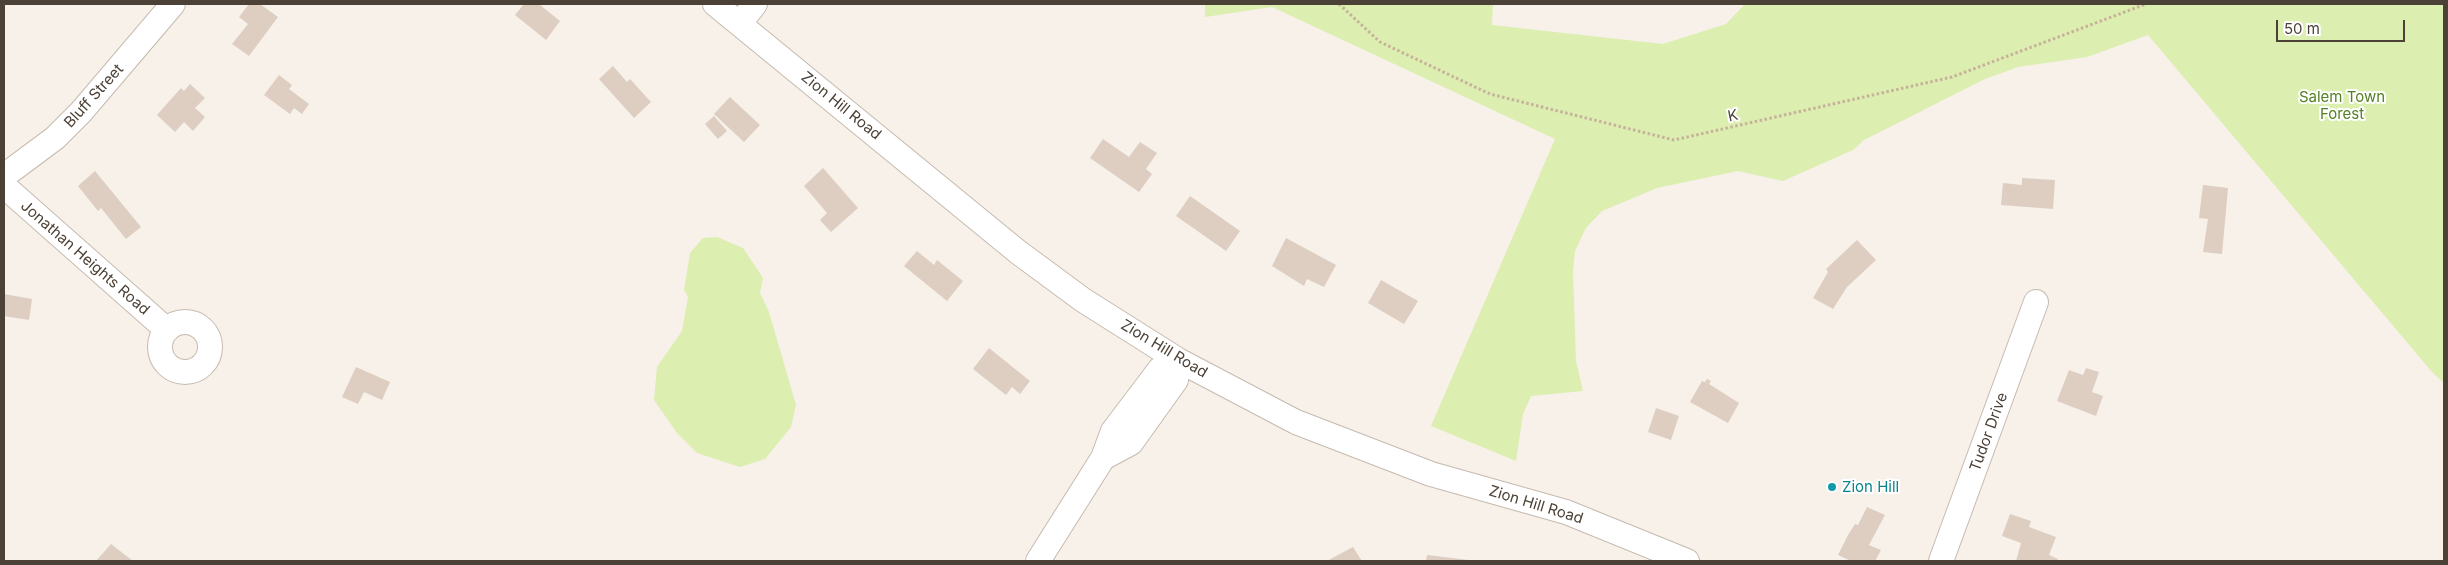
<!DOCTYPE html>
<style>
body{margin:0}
#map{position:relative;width:2448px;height:565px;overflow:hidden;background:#f7f1ea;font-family:Inter,sans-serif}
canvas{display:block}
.frame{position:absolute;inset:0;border:5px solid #4c4137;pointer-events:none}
.scale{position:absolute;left:2276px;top:20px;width:129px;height:22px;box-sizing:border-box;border:2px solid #4c4137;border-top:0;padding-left:6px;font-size:15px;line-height:18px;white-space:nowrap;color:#4c4137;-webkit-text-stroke:4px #fff;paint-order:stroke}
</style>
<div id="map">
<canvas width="2448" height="565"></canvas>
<div class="frame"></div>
<div class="scale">50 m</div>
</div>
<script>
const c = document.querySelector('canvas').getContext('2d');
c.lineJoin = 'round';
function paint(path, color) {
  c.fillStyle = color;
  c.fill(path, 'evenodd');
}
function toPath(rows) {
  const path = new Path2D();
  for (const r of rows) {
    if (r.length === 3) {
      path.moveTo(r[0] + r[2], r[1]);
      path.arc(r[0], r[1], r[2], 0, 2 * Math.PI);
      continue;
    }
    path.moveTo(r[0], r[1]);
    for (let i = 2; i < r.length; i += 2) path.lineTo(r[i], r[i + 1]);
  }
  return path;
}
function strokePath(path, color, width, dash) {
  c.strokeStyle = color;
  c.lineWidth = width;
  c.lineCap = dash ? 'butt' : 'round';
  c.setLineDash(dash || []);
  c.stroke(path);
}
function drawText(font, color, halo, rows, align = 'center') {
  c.font = font + ' Inter,sans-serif';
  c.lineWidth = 4;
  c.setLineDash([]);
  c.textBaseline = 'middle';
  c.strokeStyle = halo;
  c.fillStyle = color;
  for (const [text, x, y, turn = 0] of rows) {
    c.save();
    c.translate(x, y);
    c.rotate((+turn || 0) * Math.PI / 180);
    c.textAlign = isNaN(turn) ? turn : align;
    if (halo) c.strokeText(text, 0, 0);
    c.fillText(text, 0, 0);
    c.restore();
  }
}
paint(toPath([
 [1205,4,1493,4,1492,25,1663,44,1726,24,1745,4,2444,4,2444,383,2432,372,2148,35,2087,57,2018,67,1985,79,1864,140,1853,150,1783,181,1738,171,1657,188,1602,211,1586,228,1575,251,1573,272,1576,361,1583,391,1531,396,1523,414,1516,461,1431,426,1555,139,1272,7,1205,17],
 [717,237,743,248,763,278,760,293,769,312,796,405,791,427,765,459,740,467,697,453,677,433,654,400,657,367,682,331,688,297,684,290,690,253,703,238]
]), '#dceeb0');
paint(toPath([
 [249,4,260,4,278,17,249,56,232,44,248,24,239,17],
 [524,4,539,4,560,21,546,40,515,15],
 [613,66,627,82,630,79,651,102,634,118,599,79],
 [279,75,292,85,289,89,309,104,302,114,294,108,290,114,264,95],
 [190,84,205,98,195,108,205,117,193,131,184,122,175,132,157,115,181,88,184,91],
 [730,97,760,125,744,142,714,114],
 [714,116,727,131,718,139,705,124],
 [1103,139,1129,157,1140,142,1157,153,1146,169,1152,174,1139,192,1090,158],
 [823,168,858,208,831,232,820,220,827,213,804,186],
 [95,171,141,227,126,239,101,208,98,211,78,186],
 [2022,178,2055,180,2053,209,2001,205,2003,183,2022,185],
 [2203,185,2228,188,2222,254,2203,252,2208,219,2199,218],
 [1190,196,1240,231,1226,251,1176,216],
 [1286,238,1336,265,1324,287,1307,279,1304,286,1272,266],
 [1857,240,1876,260,1847,287,1833,309,1813,298,1828,272,1826,269],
 [917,251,934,265,937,260,963,281,947,301,904,266],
 [1381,280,1418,301,1404,324,1368,303],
 [4,294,32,299,29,320,4,316],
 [989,348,1030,381,1020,394,1012,387,1006,395,973,369],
 [356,367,390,382,382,400,364,392,358,404,342,397],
 [2086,368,2099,372,2092,392,2103,396,2096,416,2057,401,2069,370,2083,375],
 [1707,379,1711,381,1709,384,1739,403,1728,423,1690,402,1702,381,1705,382],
 [1656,408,1679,416,1671,440,1648,432],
 [1867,507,1885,515,1869,545,1881,550,1875,561,1851,561,1838,555,1848,535,1855,524,1858,525],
 [2010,514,2031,521,2029,527,2056,537,2049,555,2058,559,2057,561,2016,561,2021,543,2002,536],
 [111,544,133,561,96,561],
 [1353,547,1362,561,1327,561],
 [1427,555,1469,560,1469,561,1426,561]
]), '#ddcec1');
const minor = toPath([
 [715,4,1018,252,1083,300,1178,360,1296,422,1431,474,1566,512,1687,561],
 [740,23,755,4],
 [4,176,55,138,81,112,173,4],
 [4,186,167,330],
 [185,347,25],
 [1103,458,1131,443,1176,380,1178,360],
 [1038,561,1103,458,1113,431,1160,369,1178,360],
 [1941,561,2036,302]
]);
strokePath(minor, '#c6baaf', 26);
strokePath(toPath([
 [1339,4,1380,42,1490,94,1674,140,1952,77,2146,4]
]), '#c7b19b', 3, [2.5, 2.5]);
strokePath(minor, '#fff', 24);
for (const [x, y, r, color] of [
 [1832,487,5,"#0f9aa8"]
]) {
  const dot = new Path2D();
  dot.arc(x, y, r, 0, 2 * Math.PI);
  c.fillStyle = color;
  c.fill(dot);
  strokePath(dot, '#fff', 2);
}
drawText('15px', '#4c4137', '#fff', [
 ["Bluff Street",94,96,-48],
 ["Zion Hill Road",841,106,39],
 ["K",1733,116,-12],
 ["Jonathan Heights Road",85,258,41],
 ["Zion Hill Road",1164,349,31],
 ["Tudor Drive",1989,432,-70],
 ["Zion Hill Road",1536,505,17]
]);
drawText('15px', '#547f22', '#fff', [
 ["Salem Town",2342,97],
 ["Forest",2342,114]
]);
drawText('15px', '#0d838f', '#fff', [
 ["Zion Hill",1842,487]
], 'left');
</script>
